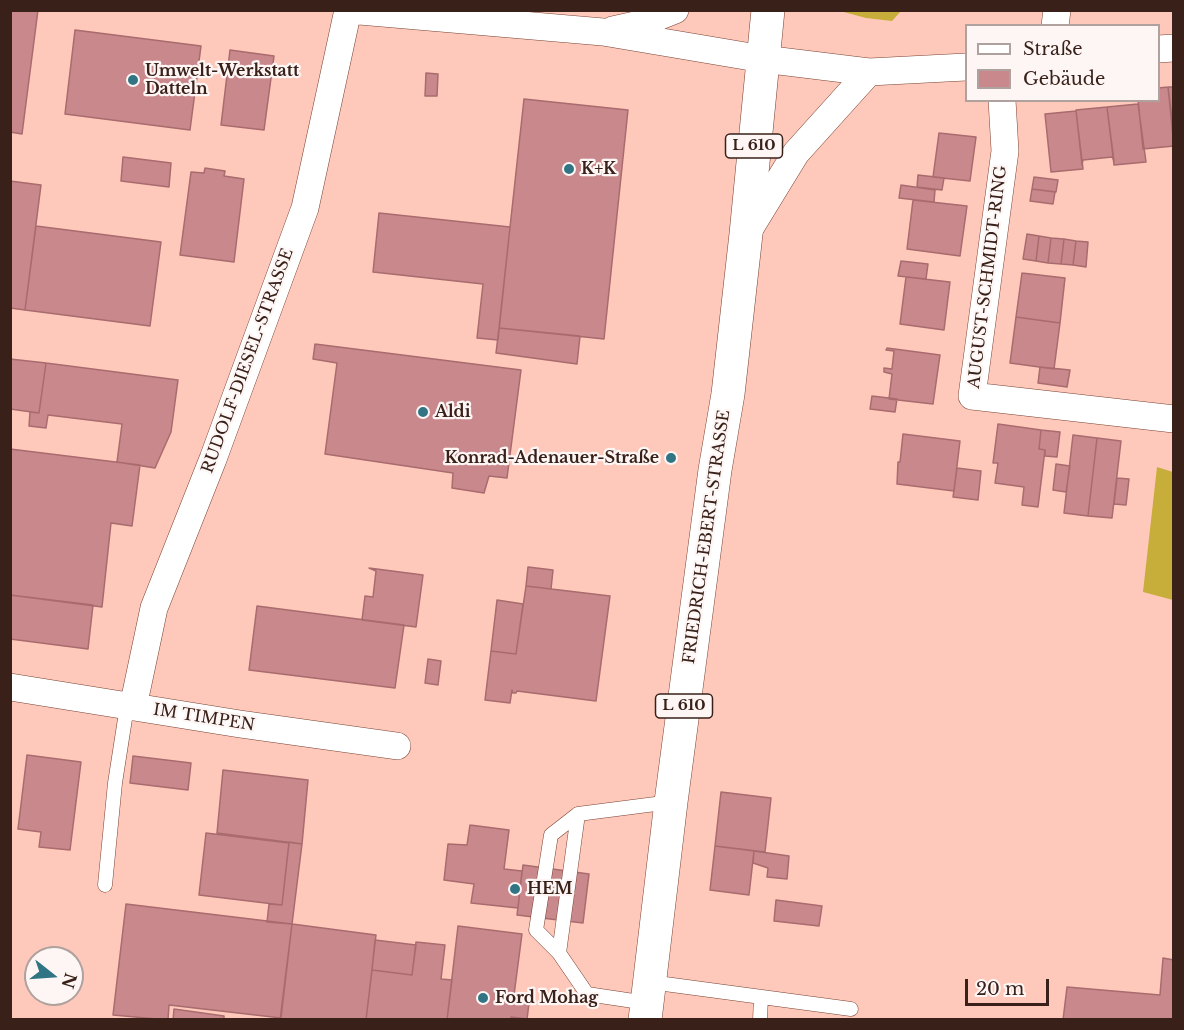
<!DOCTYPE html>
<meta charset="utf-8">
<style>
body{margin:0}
#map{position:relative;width:1184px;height:1030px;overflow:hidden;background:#fec9ba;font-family:"Libre Baskerville",serif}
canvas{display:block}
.frame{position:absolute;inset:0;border:12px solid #39211a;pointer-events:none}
.legend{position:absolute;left:965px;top:24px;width:195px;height:78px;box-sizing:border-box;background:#fdf6f4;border:2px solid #afa19d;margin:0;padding:8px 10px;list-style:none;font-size:18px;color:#39211a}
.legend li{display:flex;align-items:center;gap:12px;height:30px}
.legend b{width:30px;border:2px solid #afa19d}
.north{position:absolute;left:24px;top:946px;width:60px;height:60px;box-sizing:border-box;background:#fdf6f4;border:2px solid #afa19d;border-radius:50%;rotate:107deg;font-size:16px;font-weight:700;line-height:24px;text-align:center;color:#39211a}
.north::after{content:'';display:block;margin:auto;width:21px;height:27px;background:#317585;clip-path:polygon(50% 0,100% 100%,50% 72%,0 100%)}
.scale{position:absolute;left:965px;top:979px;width:84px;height:27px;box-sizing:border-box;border:3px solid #39211a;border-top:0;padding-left:8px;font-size:18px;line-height:21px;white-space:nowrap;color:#39211a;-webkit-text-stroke:4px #fdf6f4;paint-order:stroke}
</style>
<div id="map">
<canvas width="1184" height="1030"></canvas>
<div class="frame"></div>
<ul class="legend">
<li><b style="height:8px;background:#fff"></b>Straße</li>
<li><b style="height:16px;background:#c9888c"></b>Gebäude</li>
</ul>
<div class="north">N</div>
<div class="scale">20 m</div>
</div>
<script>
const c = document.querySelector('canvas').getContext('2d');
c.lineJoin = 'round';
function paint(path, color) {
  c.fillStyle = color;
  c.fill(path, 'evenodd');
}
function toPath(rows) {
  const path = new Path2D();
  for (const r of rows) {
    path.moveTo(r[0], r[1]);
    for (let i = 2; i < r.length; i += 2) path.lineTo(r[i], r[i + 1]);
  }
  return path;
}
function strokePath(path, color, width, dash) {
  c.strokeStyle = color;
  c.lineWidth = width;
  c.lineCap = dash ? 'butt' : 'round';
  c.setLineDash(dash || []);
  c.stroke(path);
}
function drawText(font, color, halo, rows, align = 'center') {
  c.font = font + ' "Libre Baskerville",serif';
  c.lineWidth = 4.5;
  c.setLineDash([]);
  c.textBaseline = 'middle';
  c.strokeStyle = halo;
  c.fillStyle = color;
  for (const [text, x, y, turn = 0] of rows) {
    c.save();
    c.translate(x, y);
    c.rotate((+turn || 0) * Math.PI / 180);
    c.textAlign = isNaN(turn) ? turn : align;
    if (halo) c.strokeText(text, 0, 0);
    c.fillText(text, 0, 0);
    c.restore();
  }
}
paint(toPath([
 [840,11,901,10,901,11,892,21,866,18],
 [1157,467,1173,472,1173,600,1143,592]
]), '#c7ad3a');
const building = toPath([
 [10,10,38,10,22,134,10,132,10,10],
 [75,30,201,46,190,130,65,114,75,30],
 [230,50,274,56,264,130,221,125,230,50],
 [426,73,438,74,437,96,425,96,426,73],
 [1168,87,1174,87,1174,135,1168,87],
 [1168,87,1174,146,1143,149,1138,100,1158,100,1158,88,1168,87],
 [524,99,628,110,604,339,499,328,524,99],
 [1138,104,1146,162,1114,165,1107,107,1138,104],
 [1107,107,1114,161,1112,157,1083,160,1082,165,1076,110,1107,107],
 [1076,111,1083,169,1051,172,1045,114,1076,111],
 [939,133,976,137,970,181,933,177,939,133],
 [123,157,171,163,169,187,121,181,123,157],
 [205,168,225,171,224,176,244,179,234,262,180,255,191,172,204,173,205,168],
 [918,175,944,178,942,190,917,187,918,175],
 [1034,177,1058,180,1056,192,1032,189,1034,177],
 [10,181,41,185,25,310,10,308,10,181],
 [901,185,935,190,934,202,899,198,901,185],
 [1032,189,1055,192,1053,204,1030,201,1032,189],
 [913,200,967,206,960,256,907,249,913,200],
 [379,213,510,227,498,340,477,338,483,284,373,272,379,213],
 [36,226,161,242,150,326,25,310,36,226],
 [1027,234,1039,236,1036,261,1023,259,1027,234],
 [1039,236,1051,238,1048,263,1036,261,1039,236],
 [1051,238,1064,239,1061,264,1048,263,1051,238],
 [1064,239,1076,241,1073,265,1061,264,1064,239],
 [1076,241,1088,242,1086,267,1073,265,1076,241],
 [901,261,928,264,926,279,898,276,901,261],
 [1022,273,1065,278,1060,323,1016,317,1022,273],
 [906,277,950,282,944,330,900,324,906,277],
 [1016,317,1060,323,1054,369,1010,363,1016,317],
 [499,328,580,336,577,364,496,353,499,328],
 [315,344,521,370,507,478,489,476,484,493,452,488,453,473,325,454,337,363,313,359,315,344],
 [887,348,940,355,933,404,889,399,892,374,884,372,884,368,892,369,894,351,886,350,887,348],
 [10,359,46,363,39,413,10,409,10,359],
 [46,363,178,380,171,432,155,468,117,462,122,424,48,415,46,428,29,426,30,412,39,413,46,363],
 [1040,367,1070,370,1067,387,1038,383,1040,367],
 [872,396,897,399,895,412,870,409,872,396],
 [998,424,1041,430,1039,449,1045,450,1038,507,1022,505,1024,487,995,483,998,463,993,463,998,424],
 [1041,430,1060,432,1057,457,1045,456,1045,450,1039,449,1041,430],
 [903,434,960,441,954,491,897,484,898,462,900,462,903,434],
 [1073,435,1097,438,1088,516,1064,513,1073,435],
 [1097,438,1121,441,1112,518,1088,516,1097,438],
 [10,449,140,465,132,526,111,523,102,607,10,595,10,449],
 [1056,464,1070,466,1066,492,1053,490,1056,464],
 [957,468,981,471,978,500,953,497,957,468],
 [1117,478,1129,479,1126,505,1114,504,1117,478],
 [528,567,553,570,551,589,526,586,528,567],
 [369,568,423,575,416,627,362,620,365,596,373,597,376,571,369,568],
 [526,586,610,596,596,701,517,691,516,693,513,693,512,690,510,703,485,700,491,651,516,654,526,586],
 [10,595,93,605,88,649,10,639,10,595],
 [497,600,523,604,516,654,491,651,497,600],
 [257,606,404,625,395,688,249,670,257,606],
 [428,659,441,661,438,685,425,683,428,659],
 [27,755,81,762,70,850,39,847,41,832,18,829,27,755],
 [133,756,191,763,188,790,130,783,133,756],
 [223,770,308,780,302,844,217,833,223,770],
 [721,792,771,798,765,852,715,846,721,792],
 [470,825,509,830,504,869,522,871,518,908,471,903,474,884,444,880,448,844,467,845,470,825],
 [206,833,289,843,282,905,199,895,206,833],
 [289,842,302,844,292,924,267,922,269,904,282,905,289,842],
 [715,846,754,851,749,895,710,890,715,846],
 [754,851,789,856,787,879,767,877,768,868,753,863,754,851],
 [523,865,589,874,583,923,517,915,523,865],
 [776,900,822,906,819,926,774,921,776,900],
 [126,904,292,924,281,1018,169,1005,168,1020,113,1015,126,904],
 [292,924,376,935,366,1020,280,1020,292,924],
 [458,926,522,934,514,995,530,996,527,1019,511,1017,511,1020,447,1020,458,926],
 [375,940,416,945,412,975,372,970,375,940],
 [416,942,445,945,441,979,452,980,447,1020,366,1020,372,970,412,975,416,942],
 [1163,958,1174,960,1174,1020,1063,1020,1067,987,1160,995,1163,958],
 [174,1009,224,1016,224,1020,173,1020,174,1009]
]);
paint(building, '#c9888c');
strokePath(building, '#a96b6e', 1.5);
const service = toPath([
 [105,885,115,783,127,706],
 [559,953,536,930,551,835,578,814],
 [650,982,851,1009],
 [647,1003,587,994,559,953,578,814,671,802],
 [760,1020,761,997]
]);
const minor = toPath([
 [348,10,603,32,763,59,869,72,966,67],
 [1055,26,1057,10],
 [613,30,640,24,675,10],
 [1158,49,1174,48],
 [1002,100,1005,151,972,396,1174,419],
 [747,233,796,153,869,72],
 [10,687,240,724,397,746],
 [133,707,154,608,213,459,305,208,348,10]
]);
const primary = toPath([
 [645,1020,671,802,715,470,728,394,746,234,768,10]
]);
strokePath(service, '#794233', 15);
strokePath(minor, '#794233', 28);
strokePath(primary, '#794233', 34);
strokePath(service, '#fff', 14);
strokePath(minor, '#fff', 27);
strokePath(primary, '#fff', 33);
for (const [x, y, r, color] of [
 [133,80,6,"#317585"],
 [569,169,6,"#317585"],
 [423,412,6,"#317585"],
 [671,458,6,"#317585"],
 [515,889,6,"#317585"],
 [483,998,6,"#317585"]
]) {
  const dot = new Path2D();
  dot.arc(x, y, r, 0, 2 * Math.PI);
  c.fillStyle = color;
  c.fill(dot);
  strokePath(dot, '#fdf6f4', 2);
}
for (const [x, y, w] of [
 [754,146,57],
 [684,706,57]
]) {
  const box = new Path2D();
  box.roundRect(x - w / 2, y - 12, w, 24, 4.5);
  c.fillStyle = '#fdf6f4';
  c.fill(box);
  strokePath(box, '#39211a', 1.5);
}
drawText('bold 15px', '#39211a', null, [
 ["L 610",754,146],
 ["L 610",684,706]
]);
drawText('bold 16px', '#39211a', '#fdf6f4', [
 ["Umwelt-Werkstatt",145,71],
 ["Datteln",145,89],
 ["K+K",581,169],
 ["Aldi",435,412],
 ["Konrad-Adenauer-Straße",659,458,"right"],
 ["HEM",527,889],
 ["Ford Mohag",495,998]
], 'left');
drawText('16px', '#39211a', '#fdf6f4', [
 ["AUGUST-SCHMIDT-RING",988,277,-83],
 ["RUDOLF-DIESEL-STRASSE",248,361,-70],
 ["FRIEDRICH-EBERT-STRASSE",707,537,-82],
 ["IM TIMPEN",204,718,9]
]);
</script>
